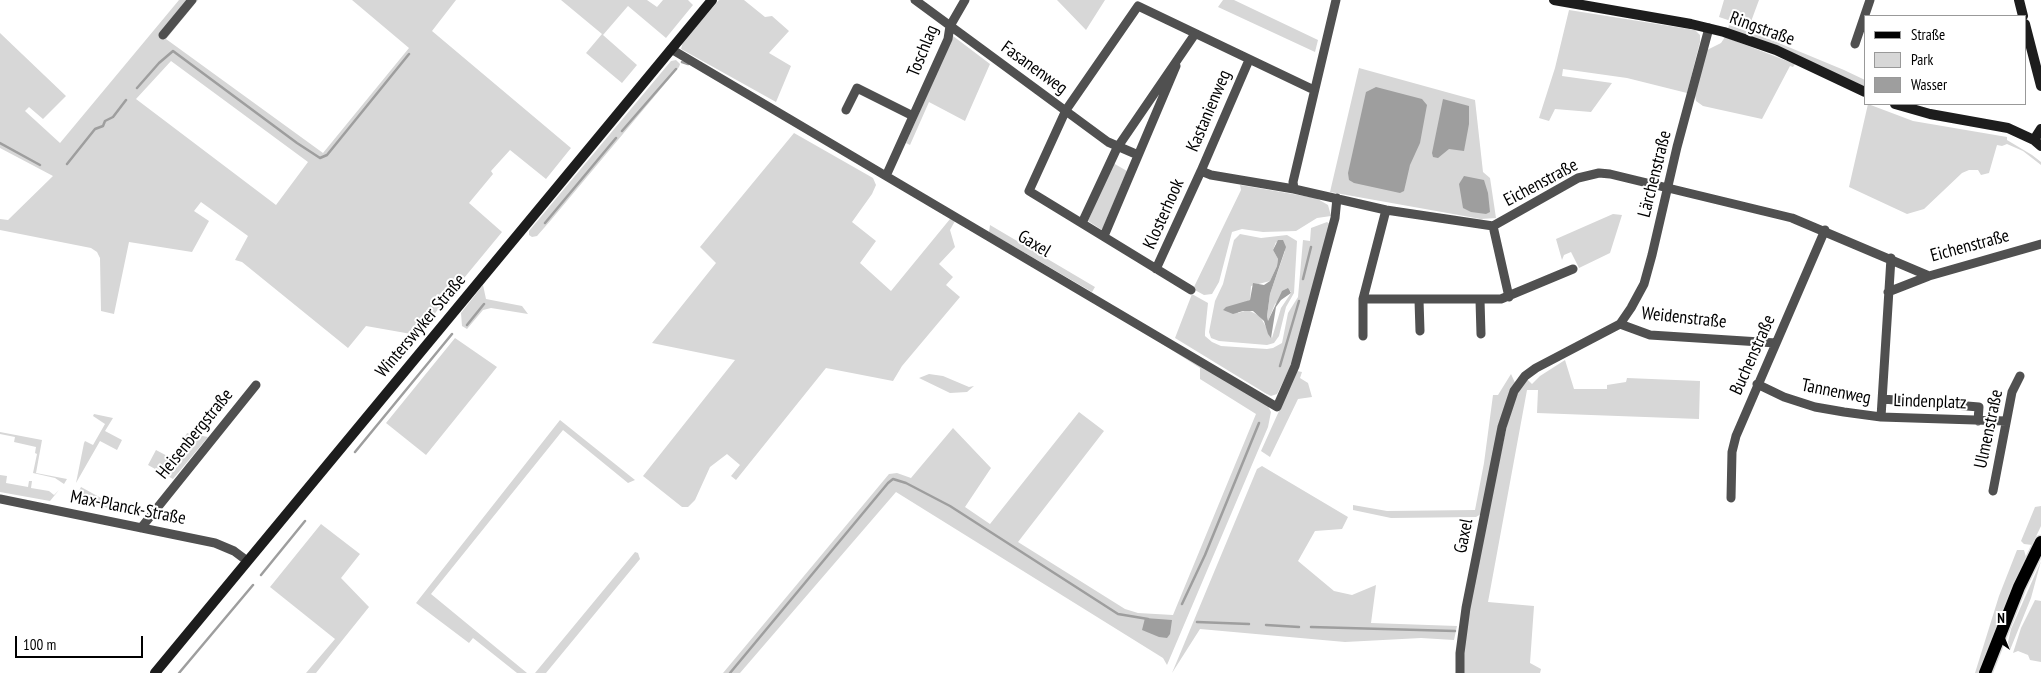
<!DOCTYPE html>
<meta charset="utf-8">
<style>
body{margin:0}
#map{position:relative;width:2041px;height:673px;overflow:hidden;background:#fff;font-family:"PT Sans Narrow",sans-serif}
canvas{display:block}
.legend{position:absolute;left:1864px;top:15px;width:162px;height:90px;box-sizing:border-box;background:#fff;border:1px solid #999;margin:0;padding:6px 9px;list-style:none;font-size:15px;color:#000}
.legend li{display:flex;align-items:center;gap:10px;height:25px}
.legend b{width:25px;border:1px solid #999}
.north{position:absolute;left:1976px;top:608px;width:50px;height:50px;-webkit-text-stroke:4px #fff;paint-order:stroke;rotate:0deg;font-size:14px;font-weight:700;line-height:20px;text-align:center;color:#000}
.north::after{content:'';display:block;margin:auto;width:18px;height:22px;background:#000;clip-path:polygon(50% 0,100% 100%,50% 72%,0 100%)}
.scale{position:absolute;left:15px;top:636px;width:128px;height:22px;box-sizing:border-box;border:2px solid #000;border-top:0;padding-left:6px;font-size:15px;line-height:18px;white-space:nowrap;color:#000;-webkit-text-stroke:4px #fff;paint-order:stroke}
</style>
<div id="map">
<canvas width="2041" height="673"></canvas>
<ul class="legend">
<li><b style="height:6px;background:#000"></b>Straße</li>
<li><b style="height:14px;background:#d7d7d7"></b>Park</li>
<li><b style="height:14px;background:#9e9e9e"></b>Wasser</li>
</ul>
<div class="north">N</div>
<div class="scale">100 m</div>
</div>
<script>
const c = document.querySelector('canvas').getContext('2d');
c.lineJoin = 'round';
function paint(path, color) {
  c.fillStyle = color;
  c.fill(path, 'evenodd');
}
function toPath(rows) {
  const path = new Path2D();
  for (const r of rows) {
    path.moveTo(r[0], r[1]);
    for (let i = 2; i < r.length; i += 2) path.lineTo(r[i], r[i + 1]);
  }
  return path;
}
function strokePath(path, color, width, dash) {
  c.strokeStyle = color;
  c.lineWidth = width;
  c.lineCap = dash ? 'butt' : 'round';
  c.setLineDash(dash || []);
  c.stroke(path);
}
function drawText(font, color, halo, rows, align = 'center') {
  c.font = font + ' "PT Sans Narrow",sans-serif';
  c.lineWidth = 4;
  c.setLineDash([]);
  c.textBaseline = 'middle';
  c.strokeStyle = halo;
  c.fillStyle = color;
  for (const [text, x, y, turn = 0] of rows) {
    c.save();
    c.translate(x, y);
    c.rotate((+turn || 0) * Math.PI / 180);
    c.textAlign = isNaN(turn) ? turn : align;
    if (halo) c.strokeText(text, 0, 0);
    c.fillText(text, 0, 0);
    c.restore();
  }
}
paint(toPath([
 [179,0,198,0,166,39,323,153,409,48,352,0,456,0,432,31,571,148,546,179,510,150,491,171,493,174,469,203,502,232,417,335,366,326,348,348,242,262,235,260,248,236,201,202,194,211,209,221,192,252,129,242,114,314,101,311,100,258,97,252,91,248,0,230,0,219,8,220,53,176,0,148,0,33,66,96,43,119,29,107,25,111,60,143],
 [171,61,308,162,276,205,136,99],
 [561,0,647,0,657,7,663,0,688,0,693,5,666,38,628,6,603,35,637,65,622,83,586,53,602,34],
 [719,0,744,0,765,17,772,16,789,31,769,53,791,66,776,102,681,49,683,42],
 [1057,0,1105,0,1086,30],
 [1223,0,1234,0,1318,40,1315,52,1218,7],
 [1724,0,1759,0,1749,27,1719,17],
 [1569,10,1695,30,1700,35,1700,42,1687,93,1627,78,1563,69,1562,76,1612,83,1591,112,1555,109,1549,121,1539,118,1555,68],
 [1729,25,1774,41,1844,70,1865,80,1865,87,1728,29],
 [953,36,990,64,965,121,929,102,910,145,906,143],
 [1725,37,1795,64,1793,67,1790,66,1762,119,1703,106,1696,101,1695,95,1707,50,1721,43],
 [676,60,680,64,679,67,551,220,537,236,532,237,529,235,529,231,671,61],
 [1359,68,1475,100,1483,172,1490,178,1496,218,1481,219,1330,192],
 [1868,104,1913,121,2007,137,2007,140,2032,155,2041,162,2041,165,2023,151,2007,144,2002,146,1997,145,1989,173,1981,175,1978,170,1969,170,1962,173,1924,209,1907,214,1849,187],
 [794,133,873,178,876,185,872,194,852,222,876,241,860,263,891,291,950,219,955,221,950,230,955,247,939,264,953,277,946,285,960,297,902,366,893,381,826,368,736,480,731,476,740,465,727,454,710,467,695,500,688,507,682,507,643,476,735,360,652,343,716,263,700,247],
 [1113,163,1127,171,1102,230,1088,221],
 [1240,185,1316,198,1328,205,1331,216,1317,218,1296,231,1263,232,1242,229,1232,232,1219,282,1212,294,1204,295,1193,289,1241,190],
 [1613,214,1622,215,1610,253,1579,268,1571,252,1564,255,1562,260,1556,239],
 [1327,222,1330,224,1291,366,1277,394,1271,396,1265,393,1175,338,1192,294,1208,303,1205,332,1205,336,1212,342,1221,346,1267,349,1273,348,1282,343,1288,313,1298,297,1303,240,1310,241,1311,228],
 [990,225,1095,287,1092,292,989,232],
 [1240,234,1261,238,1287,235,1297,241,1294,293,1286,307,1279,336,1274,343,1267,345,1219,341,1211,338,1209,332,1215,301,1223,284,1234,240],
 [1276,242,1285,251,1270,294,1267,316,1268,321,1275,304,1291,291,1291,293,1281,308,1272,338,1260,316,1248,310,1238,313,1238,305,1250,300,1251,286,1270,281,1277,266,1278,259,1273,250],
 [483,285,486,299,522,306,528,314,491,308,483,310,467,329,462,326,461,313],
 [1148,335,1268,406,1271,412,1268,427,1167,665,1163,658,896,492,740,673,723,673,889,474,897,473,911,478,953,428,991,468,965,507,990,524,1079,412,1104,431,1018,542,1125,609,1138,613,1173,615,1256,414,1200,379,1200,368],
 [455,338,497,367,426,455,386,423],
 [1565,360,1574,389,1607,389,1607,385,1626,382,1627,378,1700,381,1699,419,1537,413,1538,390,1527,390,1488,602,1534,606,1530,663,1541,669,1540,673,1462,673,1462,656,1476,569,1511,406,1526,378,1532,384,1540,376],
 [1297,371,1302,372,1300,378,1308,383,1312,397,1298,399,1270,457,1261,451],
 [929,374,943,376,969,387,974,386,967,392,950,393,919,378],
 [1511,374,1516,385,1481,514,1476,517,1391,518,1353,510,1353,505,1387,511,1475,510,1484,463,1493,395,1498,395],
 [94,414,113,418,105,431,122,440,117,450,100,441,76,483,84,443,85,441,93,445,105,424,93,416],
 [560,420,635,480,628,483,563,430,431,594,527,673,517,673,473,638,469,643,416,603],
 [0,432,42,440,36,473,67,479,64,484,55,478,33,473,37,454,35,453,36,447,14,442,15,437,0,434],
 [187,433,208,437,173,479,148,465,156,450,173,459],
 [1262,466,1348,517,1342,529,1315,531,1298,561,1334,591,1352,595,1376,585,1371,623,1457,626,1454,640,1421,638,1345,642,1200,629,1172,673,1257,469],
 [0,475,7,476,6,483,28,487,29,481,32,481,31,488,49,491,54,495,59,490,50,501,0,492],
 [81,487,121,509,120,511,112,506,110,509,98,504,97,506,89,501,86,505,75,499],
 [2041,506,2041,526,2032,545,2024,544,2021,541,2035,507],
 [321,524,360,554,341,578,369,607,316,673,306,673,335,639,270,587],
 [2017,550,2024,550,2026,557,1979,673,1975,673,1999,596],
 [635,552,638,553,640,559,546,673,535,673],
 [2041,561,2031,598,2010,650,2008,642,2011,629],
 [2035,600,2041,601,2041,662,2030,660,2028,655,2018,651,2013,653,2021,628]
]), '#d7d7d7');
paint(toPath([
 [1376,87,1422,99,1427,105,1420,143,1410,165,1404,191,1400,193,1354,183,1349,180,1348,173,1366,92],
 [1443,99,1469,106,1469,124,1464,151,1449,149,1438,158,1433,157,1432,153],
 [1464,176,1484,180,1488,193,1490,212,1486,214,1471,212,1463,208,1459,184],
 [1278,240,1283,240,1286,247,1270,294,1267,316,1268,321,1282,291,1288,288,1291,293,1281,300,1276,307,1271,338,1268,334,1264,321,1253,311,1243,311,1233,314,1223,310,1226,307,1250,300,1253,283,1264,285,1270,281,1277,266,1278,259,1273,250],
 [1145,618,1172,620,1170,634,1167,638,1159,637,1142,630]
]), '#9e9e9e');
strokePath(toPath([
 [682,62,688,64],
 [137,88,159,63,173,51,297,143,320,158,327,155,409,54],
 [622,131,676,69],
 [0,143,40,165],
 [67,164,95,129,103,126,105,121,113,117,126,100],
 [545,223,616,138],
 [1303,279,1311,247],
 [467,325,484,304],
 [1280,366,1299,301],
 [355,452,452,334],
 [261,575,305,521],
 [1182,604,1205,555,1259,423],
 [1197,622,1249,624],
 [1266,625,1299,627],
 [1311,627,1455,631],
 [179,673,253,585],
 [730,673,888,483,893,479,906,483,950,506,1118,614,1148,619]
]), '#9e9e9e', 2.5);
const primary = toPath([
 [1985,673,2019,587,2041,542]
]);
strokePath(primary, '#dbdbdb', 15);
strokePath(toPath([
 [915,0,1108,142,1138,155],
 [1336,0,1293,182,1294,189,1386,210,1493,226,1578,178,1599,173,1610,174,1792,218,1929,276,2041,244],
 [163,35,192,0],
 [1855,44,1870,0],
 [671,49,1277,407,1295,366,1335,218,1337,198],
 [1249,60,1201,171,1211,175,1294,189],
 [846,110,857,88,913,116],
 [886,176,948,39,950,26,965,0],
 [1082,223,1117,148,1195,34],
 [1493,226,1509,297],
 [1104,236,1176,66],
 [1156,269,1201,171],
 [1191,290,1029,191,1066,110,1138,6,1314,90],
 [1888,292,1929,276],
 [1363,299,1501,299,1573,269],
 [1419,300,1420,331],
 [1480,300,1481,334],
 [1620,324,1650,335,1776,343],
 [1363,336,1363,299,1386,210],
 [1757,384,1784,397,1815,407,1844,412,1881,417,2006,421],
 [1883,399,1979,407,1978,421],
 [1881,417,1891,258],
 [1993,491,2012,392,2020,376],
 [1731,498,1732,452,1736,436,1825,230],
 [0,499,215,543,234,551,246,560],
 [141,528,256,385],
 [1460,673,1460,653,1466,608,1502,427,1514,391,1525,376,1536,368,1620,324,1631,308,1644,284,1652,255,1677,147,1709,28]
]), '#505050', 9);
strokePath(toPath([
 [1554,0,1691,24,1724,32,1776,50,1865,92],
 [2019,0,2023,16],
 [2025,24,2041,86],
 [1895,104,1930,114,2008,128,2034,140,2041,146],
 [2034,140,2041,129],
 [155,673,712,0]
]), '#1d1d1d', 10);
strokePath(primary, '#000', 12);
drawText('18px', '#000', '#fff', [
 ["Ringstraße",1762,29,20],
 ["Toschlag",923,51,-68],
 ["Fasanenweg",1034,68,36],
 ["Kastanienweg",1209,111,-67],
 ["Lärchenstraße",1655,174,-76],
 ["Eichenstraße",1541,183,-28],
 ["Klosterhook",1164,214,-66],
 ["Gaxel",1034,244,31],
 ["Eichenstraße",1970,246,-15],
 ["Weidenstraße",1684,318,6],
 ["Winterswyker Straße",421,326,-50],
 ["Buchenstraße",1753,355,-66],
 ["Tannenweg",1836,392,11],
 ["Lindenplatz",1930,402,2],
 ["Ulmenstraße",1989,429,-78],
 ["Heisenbergstraße",195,434,-51],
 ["Max-Planck-Straße",128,508,11],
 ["Gaxel",1464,536,-79]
]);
</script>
